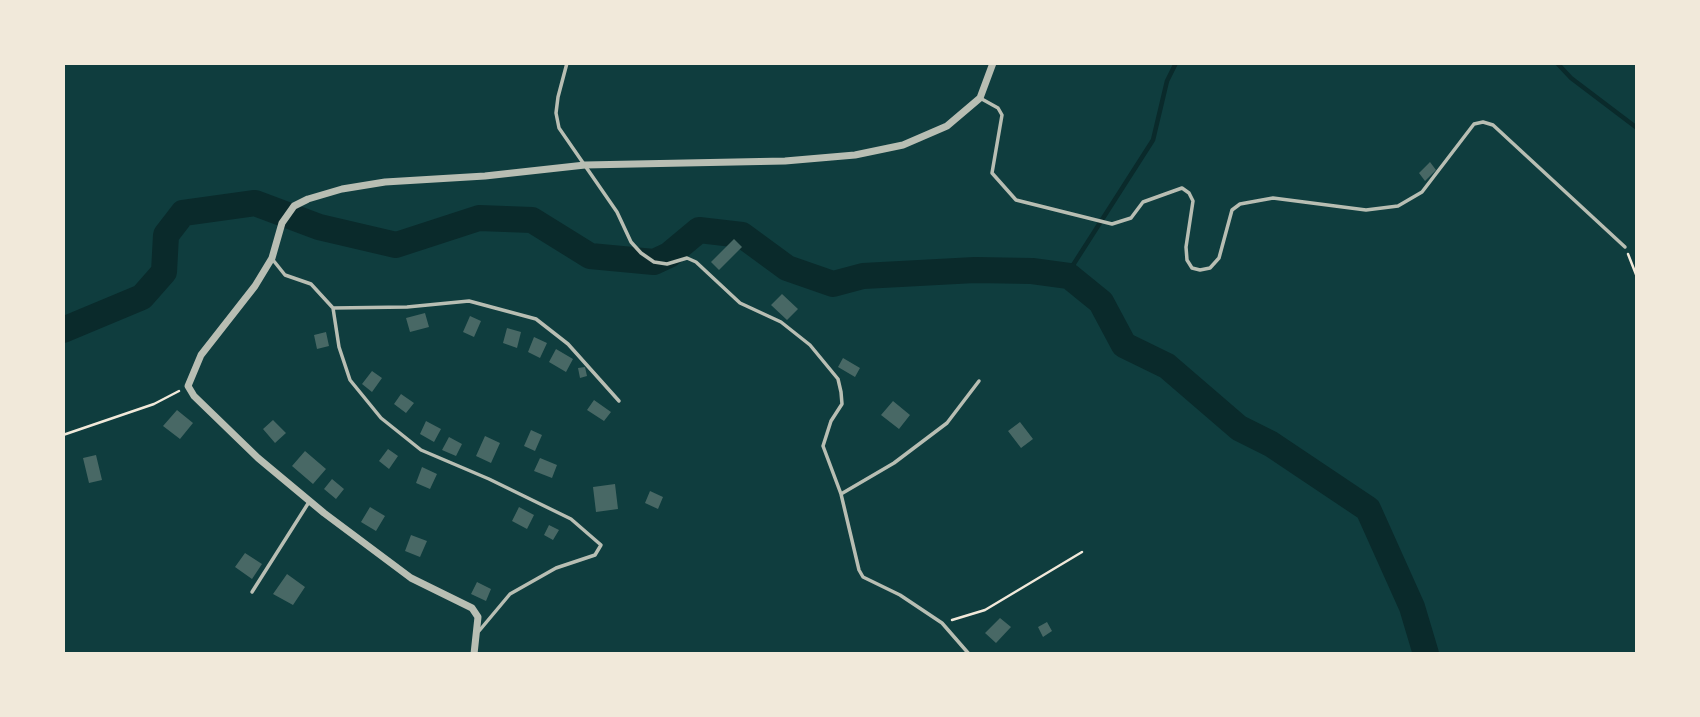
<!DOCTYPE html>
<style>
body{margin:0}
#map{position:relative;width:1700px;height:717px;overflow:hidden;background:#0f3d3e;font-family:Helvetica,sans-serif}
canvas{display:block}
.frame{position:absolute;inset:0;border:65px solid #f1e9da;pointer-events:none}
</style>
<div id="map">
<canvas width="1700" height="717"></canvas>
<div class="frame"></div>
</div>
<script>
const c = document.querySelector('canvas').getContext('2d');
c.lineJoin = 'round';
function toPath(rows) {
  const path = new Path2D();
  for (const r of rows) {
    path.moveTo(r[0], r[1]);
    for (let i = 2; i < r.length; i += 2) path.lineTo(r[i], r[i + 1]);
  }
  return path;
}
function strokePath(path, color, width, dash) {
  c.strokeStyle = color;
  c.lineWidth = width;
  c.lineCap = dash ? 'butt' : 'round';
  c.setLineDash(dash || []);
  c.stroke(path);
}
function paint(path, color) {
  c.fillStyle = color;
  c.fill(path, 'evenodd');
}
strokePath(toPath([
 [1557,63,1571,78,1637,128],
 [1066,276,1153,140,1167,81,1176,63]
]), '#0a2a2b', 4.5);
strokePath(toPath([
 [63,330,142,297,164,272,166,235,183,213,255,203,319,227,396,245,479,218,532,220,590,256,654,262,669,255,699,230,742,235,787,268,833,284,863,276,975,270,1032,271,1069,276,1101,302,1124,345,1167,366,1239,428,1271,444,1368,509,1412,607,1426,654]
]), '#0a2a2b', 26);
paint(toPath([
 [1430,162,1436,170,1425,181,1419,173],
 [734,239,742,247,719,270,711,262],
 [782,294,798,309,787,320,771,305],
 [425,313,429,327,410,332,406,318],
 [470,316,481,321,474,337,463,332],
 [507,328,521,332,517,348,503,343],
 [326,332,329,346,317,349,314,335],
 [534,337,547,343,540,358,528,352],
 [556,349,573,359,566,372,549,362],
 [843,358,860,368,855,377,838,367],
 [585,367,587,376,580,378,578,368],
 [372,371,382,378,372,392,362,384],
 [401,394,414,403,406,413,394,404],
 [594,400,611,412,604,421,587,410],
 [893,401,910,415,899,429,881,415],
 [177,410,193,423,180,439,163,426],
 [273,420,286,433,275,443,263,429],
 [426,421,441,429,434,442,420,434],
 [1020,422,1033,439,1021,448,1008,431],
 [531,430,542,435,535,451,524,446],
 [485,436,500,443,491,463,476,456],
 [449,437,462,444,456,456,442,450],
 [388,449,398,456,389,469,379,461],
 [305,451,326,469,313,484,292,466],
 [96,455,102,480,89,483,83,458],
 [540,458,557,465,552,478,534,471],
 [422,467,437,474,430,489,416,483],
 [332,479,344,489,336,499,324,489],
 [615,484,618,509,596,512,593,487],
 [650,491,663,497,658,509,645,503],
 [370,507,385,516,376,531,361,522],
 [519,507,534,515,527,529,512,521],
 [549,525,559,530,553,540,544,535],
 [411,535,427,541,420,557,405,551],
 [245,553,262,564,252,579,235,567],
 [287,574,305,587,293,605,273,594],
 [477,582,491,589,486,601,471,594],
 [1000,618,1011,627,996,643,985,633],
 [1047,622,1052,631,1043,637,1038,627]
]), '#486865');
strokePath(toPath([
 [1628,254,1637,277],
 [63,435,154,404,179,391],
 [952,620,985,610,1082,552]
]), '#f1e9da', 2.5);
strokePath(toPath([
 [567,63,558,97,556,113,559,128,617,212,631,242,641,253,654,262,667,264,687,258,696,262,740,303,781,322,810,345,838,379,841,392,842,404,831,421,823,446,841,494,859,570,863,577,900,595,942,623,969,654],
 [980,98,998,108,1002,115,992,173,1016,200,1112,224,1131,218,1143,202,1182,188,1189,193,1193,201,1186,247,1187,260,1192,268,1200,270,1210,268,1219,258,1232,210,1240,204,1273,198,1366,210,1398,206,1422,192,1474,124,1483,122,1493,125,1625,247],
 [273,260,285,275,311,284,333,308,339,347,350,380,381,418,421,450,489,479,571,519,601,545,595,555,556,568,510,594,479,631],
 [333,308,407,307,469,301,536,319,568,344,619,401],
 [841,494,894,463,947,423,979,381],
 [252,592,309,502]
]), '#b8beb3', 3.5);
strokePath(toPath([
 [474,654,478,617,472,608,411,578,324,513,258,458,194,396,188,386,201,355,255,286,272,258,282,223,294,206,308,199,342,189,385,182,485,176,585,165,785,161,855,155,903,145,947,126,980,98,993,63]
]), '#b8beb3', 7);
</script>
